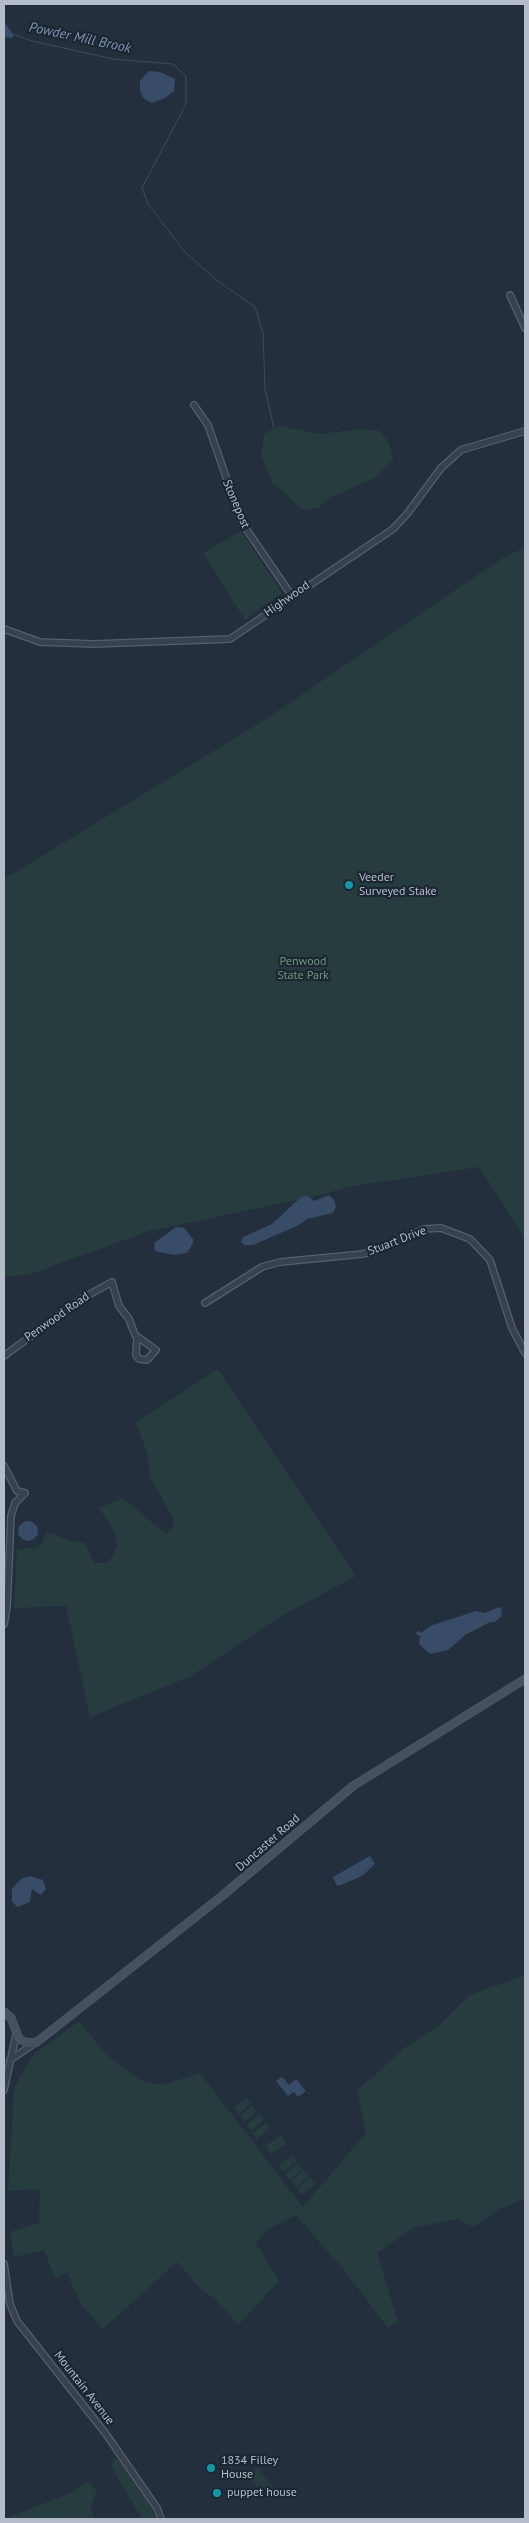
<!DOCTYPE html>
<style>
body{margin:0}
#map{position:relative;width:529px;height:2523px;overflow:hidden;background:#242f3e;font-family:"PT Sans",sans-serif}
canvas{display:block}
.frame{position:absolute;inset:0;border:5px solid #b4bcc9;pointer-events:none}
</style>
<div id="map">
<canvas width="529" height="2523"></canvas>
<div class="frame"></div>
</div>
<script>
const c = document.querySelector('canvas').getContext('2d');
c.lineJoin = 'round';
function paint(path, color) {
  c.fillStyle = color;
  c.fill(path, 'evenodd');
}
function toPath(rows) {
  const path = new Path2D();
  for (const r of rows) {
    if (r.length === 3) {
      path.moveTo(r[0] + r[2], r[1]);
      path.arc(r[0], r[1], r[2], 0, 2 * Math.PI);
      continue;
    }
    path.moveTo(r[0], r[1]);
    for (let i = 2; i < r.length; i += 2) path.lineTo(r[i], r[i + 1]);
  }
  return path;
}
function strokePath(path, color, width, dash) {
  c.strokeStyle = color;
  c.lineWidth = width;
  c.lineCap = dash ? 'butt' : 'round';
  c.setLineDash(dash || []);
  c.stroke(path);
}
function drawText(font, color, halo, rows, align = 'center') {
  c.font = font + ' "PT Sans",sans-serif';
  c.lineWidth = 4.5;
  c.setLineDash([]);
  c.textBaseline = 'middle';
  c.strokeStyle = halo;
  c.fillStyle = color;
  for (const [text, x, y, turn = 0] of rows) {
    c.save();
    c.translate(x, y);
    c.rotate((+turn || 0) * Math.PI / 180);
    c.textAlign = isNaN(turn) ? turn : align;
    if (halo) c.strokeText(text, 0, 0);
    c.fillText(text, 0, 0);
    c.restore();
  }
}
paint(toPath([
 [279,426,320,434,362,429,380,431,389,443,393,460,375,478,331,497,318,508,303,510,272,482,261,454,264,434],
 [241,531,282,593,245,620,203,553],
 [525,548,525,1238,479,1167,347,1187,317,1196,149,1231,28,1275,4,1276,4,879,263,721,504,557],
 [218,1369,356,1576,283,1615,191,1676,90,1717,66,1606,14,1608,17,1549,36,1548,42,1544,45,1534,51,1533,70,1541,85,1543,94,1563,106,1563,113,1556,117,1544,115,1532,99,1508,123,1498,166,1534,174,1525,173,1518,150,1477,148,1456,136,1422],
 [525,1975,525,2199,502,2208,474,2227,456,2219,413,2228,377,2253,398,2322,388,2328,344,2270,296,2215,267,2230,256,2243,279,2281,238,2325,217,2301,200,2288,177,2262,103,2329,80,2303,67,2273,55,2278,44,2250,14,2257,10,2232,39,2223,40,2189,8,2191,14,2088,33,2055,79,2021,106,2054,140,2080,162,2085,200,2073,303,2207,366,2133,357,2091,403,2049,441,2024,470,1995],
 [246,2098,251,2104,238,2114,233,2108],
 [252,2106,257,2112,244,2122,240,2116],
 [259,2114,264,2120,251,2131,246,2125],
 [266,2122,270,2128,257,2139,253,2133],
 [282,2135,287,2144,271,2154,265,2146],
 [292,2155,297,2161,284,2172,279,2166],
 [298,2163,303,2169,290,2180,285,2174],
 [304,2170,309,2176,296,2187,291,2181],
 [310,2178,315,2184,302,2195,297,2189],
 [114,2458,122,2461,151,2508,156,2519,142,2519,111,2466],
 [256,2467,262,2469,261,2472,277,2493,267,2500,248,2476],
 [85,2482,89,2482,97,2492,90,2507,95,2519,4,2519,71,2493]
]), '#263c3f');
paint(toPath([
 [4,21,14,36,11,38,4,37],
 [149,71,160,72,175,79,174,91,165,98,152,103,143,98,140,90,140,81],
 [329,1195,334,1200,336,1206,333,1213,307,1219,299,1225,253,1245,245,1245,241,1242,243,1237,272,1224,301,1197,308,1196,314,1201],
 [176,1227,184,1228,193,1239,193,1243,187,1253,174,1255,155,1251,154,1243],
 [28,1531,10],
 [499,1607,502,1609,501,1617,495,1622,490,1622,465,1635,448,1650,430,1654,419,1644,420,1636,415,1633,419,1631,421,1633,430,1626,476,1611,485,1613],
 [370,1856,375,1864,362,1876,338,1886,336,1884,333,1877],
 [30,1876,43,1880,46,1889,41,1895,32,1889,30,1902,17,1907,12,1901,12,1889,21,1879],
 [282,2077,289,2085,296,2079,306,2091,298,2097,294,2092,288,2096,276,2081]
]), '#394c67');
strokePath(toPath([
 [11,33,32,41,113,59,173,64,186,76,186,104,142,188,148,204,184,251,215,279,255,307,263,333,265,389,274,428]
]), '#394c67', 1);
const street = toPath([
 [510,295,525,328],
 [194,405,208,425,242,523,292,596],
 [4,629,40,642,93,644,230,639,393,529,407,514,441,468,461,450,525,431],
 [205,1303,262,1267,280,1262,363,1254,375,1251,424,1229,441,1228,470,1239,490,1260,512,1328,525,1353],
 [4,1356,81,1299,112,1282,119,1306,129,1319,135,1335,156,1350,147,1360,139,1359,136,1355,137,1338],
 [4,1466,17,1491,25,1493,15,1503,11,1516,7,1607,4,1624],
 [10,2060,35,2043],
 [4,2090,16,2035],
 [4,2264,10,2304,17,2321,106,2434,157,2508,161,2519]
]);
const secondary = toPath([
 [4,2012,11,2018,19,2039,28,2043,37,2042,222,1896,353,1786,525,1679]
]);
strokePath(street, '#565f6c', 8);
strokePath(secondary, '#565f6c', 9);
strokePath(street, '#38414e', 5.5);
strokePath(secondary, '#465061', 8);
for (const [x, y, r, color] of [
 [349,885,5,"#0f9aa8"],
 [211,2468,5,"#0f9aa8"],
 [217,2493,5,"#0f9aa8"]
]) {
  const dot = new Path2D();
  dot.arc(x, y, r, 0, 2 * Math.PI);
  c.fillStyle = color;
  c.fill(dot);
  strokePath(dot, '#1d2633', 2);
}
drawText('12px', '#b4bcc9', '#1d2633', [
 ["Stonepost",236,504,67],
 ["Highwood",287,599,-35],
 ["Stuart Drive",397,1241,-21],
 ["Penwood Road",57,1317,-35],
 ["Duncaster Road",268,1843,-41],
 ["Mountain Avenue",84,2388,52]
]);
drawText('12px', '#b4bcc9', '#1d2633', [
 ["Veeder",359,878],
 ["Surveyed Stake",359,892],
 ["1834 Filley",221,2461],
 ["House",221,2475],
 ["puppet house",227,2493]
], 'left');
drawText('12px', '#6b9a76', '#1d2633', [
 ["Penwood",303,962],
 ["State Park",303,976]
]);
drawText('italic 14px', '#7c92b1', '#1d2633', [
 ["Powder Mill Brook",80,38,12]
]);
</script>
